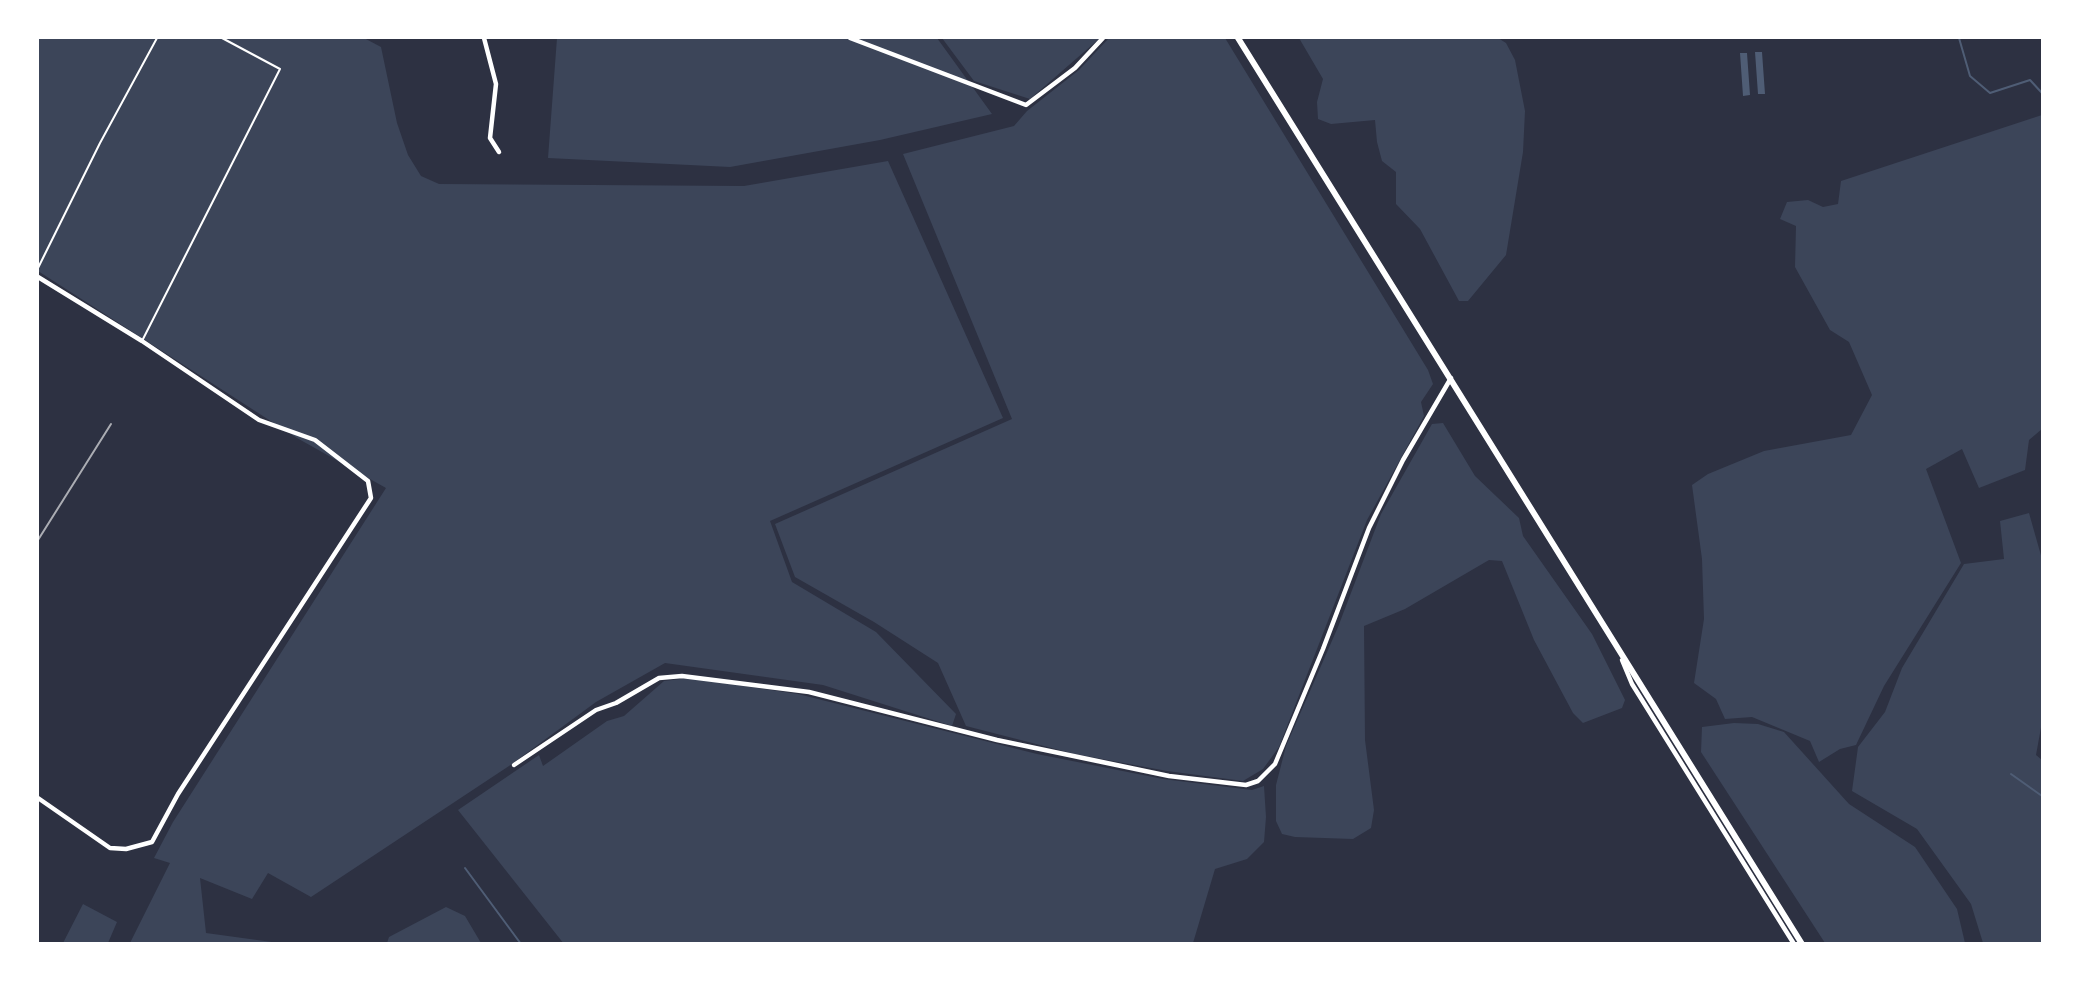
<!DOCTYPE html>
<style>
body{margin:0}
#map{position:relative;width:2080px;height:981px;overflow:hidden;background:#2d3142;font-family:"IBM Plex Serif",serif}
canvas{display:block}
.frame{position:absolute;inset:0;border:39px solid #fff;pointer-events:none}
</style>
<div id="map">
<canvas width="2080" height="981"></canvas>
<div class="frame"></div>
</div>
<script>
const c = document.querySelector('canvas').getContext('2d');
c.lineJoin = 'round';
function paint(path, color) {
  c.fillStyle = color;
  c.fill(path, 'evenodd');
}
function toPath(rows) {
  const path = new Path2D();
  for (const r of rows) {
    path.moveTo(r[0], r[1]);
    for (let i = 2; i < r.length; i += 2) path.lineTo(r[i], r[i + 1]);
  }
  return path;
}
function strokePath(path, color, width, dash) {
  c.strokeStyle = color;
  c.lineWidth = width;
  c.lineCap = dash ? 'butt' : 'round';
  c.setLineDash(dash || []);
  c.stroke(path);
}
paint(toPath([
 [38,38,364,38,381,47,397,123,408,155,421,176,439,184,744,186,888,161,1003,418,770,521,792,582,876,632,956,714,952,726,823,685,665,663,596,702,509,766,311,897,268,873,252,899,200,878,206,933,279,943,130,943,170,863,154,858,173,822,386,488,297,438,38,271],
 [557,38,937,38,992,114,880,140,730,167,548,158],
 [942,38,1100,38,1030,99,974,81],
 [1109,38,1225,38,1428,370,1433,384,1421,402,1424,416,1367,520,1279,747,1263,769,1243,781,1167,771,1075,754,966,726,938,663,874,622,795,577,775,524,1012,419,903,154,1014,126,1027,111,1079,70],
 [1299,38,1498,38,1506,43,1515,60,1525,111,1523,152,1506,255,1468,301,1459,301,1420,229,1396,204,1396,172,1382,161,1377,142,1375,120,1331,124,1318,119,1317,102,1323,79],
 [2042,115,2042,429,2029,440,2025,470,1979,488,1962,449,1926,469,1961,563,1884,686,1856,745,1840,749,1819,762,1810,741,1752,717,1725,719,1716,699,1694,683,1704,619,1702,559,1692,485,1708,474,1764,451,1851,435,1872,395,1849,342,1830,330,1795,267,1796,226,1780,219,1787,202,1808,200,1823,207,1838,204,1841,181],
 [1443,423,1475,476,1519,518,1523,536,1592,634,1625,700,1622,708,1583,723,1573,713,1534,640,1502,561,1489,560,1405,609,1364,626,1365,740,1374,810,1371,828,1353,839,1295,837,1282,834,1276,821,1276,785,1286,746,1338,627,1381,514,1432,424],
 [2029,513,2042,559,2042,722,2036,755,2042,760,2042,943,1983,943,1971,904,1917,829,1852,791,1858,747,1885,712,1902,668,1964,564,2004,559,2000,521],
 [689,678,798,694,1037,754,1163,779,1252,790,1264,786,1266,817,1264,842,1247,859,1215,869,1193,943,564,944,458,810,539,755,543,766,607,721,624,716,664,681],
 [1734,723,1758,724,1784,732,1849,804,1915,847,1957,909,1965,943,1825,943,1701,752,1702,727],
 [83,904,117,922,108,943,63,943],
 [446,907,465,916,481,943,387,943,389,937]
]), '#3c4559');
paint(toPath([
 [1755,52,1762,52,1765,94,1758,94],
 [1740,53,1747,53,1750,95,1743,96]
]), '#4f5d75');
strokePath(toPath([
 [1959,38,1970,76,1990,93,2030,80,2042,93],
 [2011,774,2042,796],
 [465,868,521,944]
]), '#4f5d75', 2);
strokePath(toPath([
 [38,268,100,143,157,38],
 [142,341,280,69,222,38]
]), '#fff', 2);
strokePath(toPath([
 [484,38,496,84,490,138,499,152],
 [850,38,1026,105,1075,68,1103,38],
 [38,277,142,341,259,420,315,440,368,481,371,498,178,794,152,842,126,849,110,848,38,798],
 [1622,660,1632,684,1794,944],
 [514,765,596,710,616,703,659,678,682,676,809,692,997,740,1169,776,1246,785,1258,781,1275,764,1323,649,1369,528,1403,460,1451,378]
]), '#fff', 4.5);
strokePath(toPath([
 [1238,38,1802,944]
]), '#fff', 6);
strokePath(toPath([
 [38,540,111,424]
]), '#abadb3', 2);
</script>
